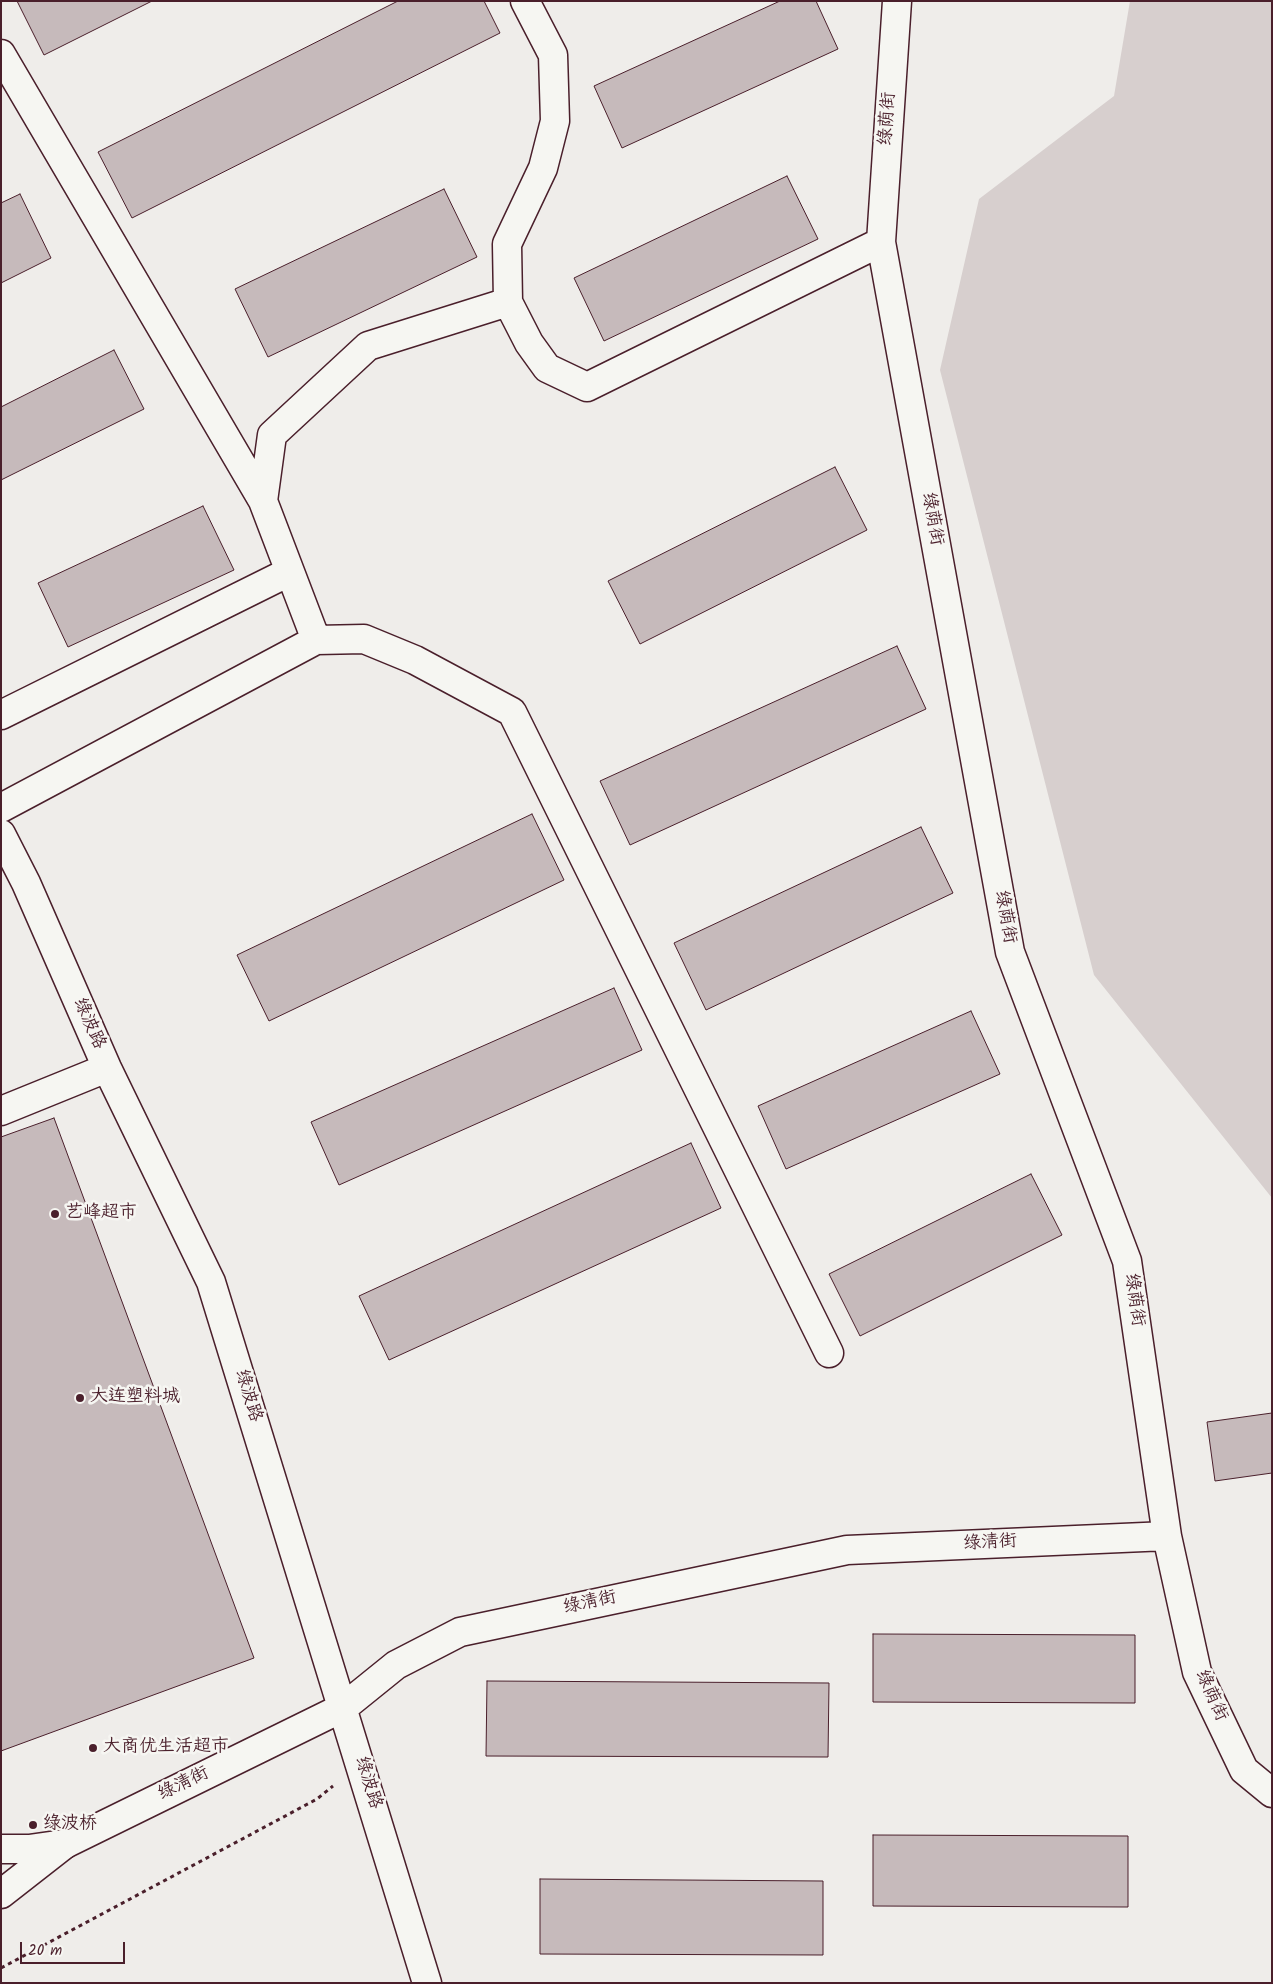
<!DOCTYPE html>
<meta charset="utf-8">
<style>
body{margin:0}
#map{position:relative;width:1273px;height:1984px;overflow:hidden;background:#efedea;font-family:Kalam,sans-serif}
canvas{display:block}
.frame{position:absolute;inset:0;border:2px solid #4a1f2b;pointer-events:none}
.scale{position:absolute;left:20px;top:1942px;width:105px;height:22px;box-sizing:border-box;border:2px solid #4a1f2b;border-top:0;padding-left:6px;font-size:15px;line-height:18px;white-space:nowrap;color:#4a1f2b;-webkit-text-stroke:4px #f6f6f2;paint-order:stroke}
</style>
<div id="map">
<canvas width="1273" height="1984"></canvas>
<div class="frame"></div>
<div class="scale">20 m</div>
</div>
<script>
const c = document.querySelector('canvas').getContext('2d');
c.lineJoin = 'round';
function paint(path, color) {
  c.fillStyle = color;
  c.fill(path, 'evenodd');
}
function toPath(rows) {
  const path = new Path2D();
  for (const r of rows) {
    path.moveTo(r[0], r[1]);
    for (let i = 2; i < r.length; i += 2) path.lineTo(r[i], r[i + 1]);
  }
  return path;
}
function strokePath(path, color, width, dash) {
  c.strokeStyle = color;
  c.lineWidth = width;
  c.lineCap = dash ? 'butt' : 'round';
  c.setLineDash(dash || []);
  c.stroke(path);
}
function drawText(font, color, halo, rows, align = 'center') {
  c.font = font + ' Kalam,"LXGW WenKai TC",sans-serif';
  c.lineWidth = 5;
  c.setLineDash([]);
  c.textBaseline = 'middle';
  c.strokeStyle = halo;
  c.fillStyle = color;
  for (const [text, x, y, turn = 0] of rows) {
    c.save();
    c.translate(x, y);
    c.rotate((+turn || 0) * Math.PI / 180);
    c.textAlign = isNaN(turn) ? turn : align;
    if (halo) c.strokeText(text, 0, 0);
    c.fillText(text, 0, 0);
    c.restore();
  }
}
paint(toPath([
 [1130,1,1272,1,1272,1198,1094,975,940,370,979,199,1114,96]
]), '#d7cfce');
const building = toPath([
 [17,1,152,1,44,55,17,1],
 [398,1,484,1,500,33,132,218,98,152,398,1],
 [780,1,816,1,838,49,622,148,594,86,780,1],
 [787,176,818,239,604,341,574,278,787,176],
 [444,189,477,257,268,357,235,289,444,189],
 [20,194,51,258,1,283,1,203,20,194],
 [114,350,144,409,1,480,1,407,114,350],
 [835,467,867,530,640,644,608,581,835,467],
 [203,506,234,570,68,647,38,583,203,506],
 [897,646,926,709,630,845,600,781,897,646],
 [532,814,564,880,269,1021,237,955,532,814],
 [921,827,953,893,706,1010,674,943,921,827],
 [614,988,642,1050,339,1185,311,1122,614,988],
 [971,1011,1000,1074,786,1169,758,1106,971,1011],
 [54,1118,254,1658,1,1751,1,1137,54,1118],
 [691,1143,721,1208,389,1360,359,1296,691,1143],
 [1031,1174,1062,1235,860,1336,829,1274,1031,1174],
 [1272,1413,1272,1473,1215,1481,1207,1422,1272,1413],
 [873,1634,1135,1635,1135,1703,873,1702,873,1634],
 [487,1681,829,1683,828,1757,486,1756,487,1681],
 [873,1835,1128,1836,1128,1907,873,1906,873,1835],
 [540,1879,823,1881,823,1955,540,1954,540,1879]
]);
paint(building, '#c6babb');
strokePath(building, '#4a1f2b', 1);
const minor = toPath([
 [897,1,881,242,1010,952,1127,1261,1167,1536,1197,1672,1244,1770,1272,1793],
 [1,54,263,501,316,640,1,808],
 [508,302,529,343,547,368,587,387,881,242],
 [263,501,272,435,368,346,508,302,507,244,543,168,555,121,553,55,525,1],
 [316,640,364,639,415,660,512,712,829,1353],
 [1,715,289,572],
 [1,834,26,883,107,1068,211,1282,427,1983],
 [1,1111,107,1068],
 [65,1844,344,1707,396,1665,460,1632,847,1550,1167,1536]
]);
const highway = toPath([
 [1,1849,29,1849,64,1844],
 [1,1894,65,1844]
]);
strokePath(minor, '#4a1f2b', 31);
strokePath(highway, '#4a1f2b', 31);
strokePath(toPath([
 [1,1968,317,1799,333,1786]
]), '#4a1f2b', 3, [4, 4]);
strokePath(minor, '#f6f6f2', 28);
strokePath(highway, '#f6f6f2', 28);
for (const [x, y, r, color] of [
 [55,1214,5,"#4a1f2b"],
 [80,1398,5,"#4a1f2b"],
 [93,1748,5,"#4a1f2b"],
 [33,1825,5,"#4a1f2b"]
]) {
  const dot = new Path2D();
  dot.arc(x, y, r, 0, 2 * Math.PI);
  c.fillStyle = color;
  c.fill(dot);
  strokePath(dot, '#f6f6f2', 2);
}
drawText('18px', '#4a1f2b', '#f6f6f2', [
 ["绿荫街",889,119,-86],
 ["绿荫街",931,519,80],
 ["绿荫街",1004,917,80],
 ["绿波路",88,1024,66],
 ["绿荫街",1133,1300,82],
 ["绿波路",247,1396,73],
 ["绿清街",990,1544,-3],
 ["绿清街",590,1604,-12],
 ["绿荫街",1210,1696,66],
 ["绿波路",367,1783,73],
 ["绿清街",184,1785,-26]
]);
drawText('18px', '#4a1f2b', '#f6f6f2', [
 ["艺峰超市",65,1214],
 ["大连塑料城",90,1398],
 ["大商优生活超市",103,1748],
 ["绿波桥",43,1825]
], 'left');
</script>
